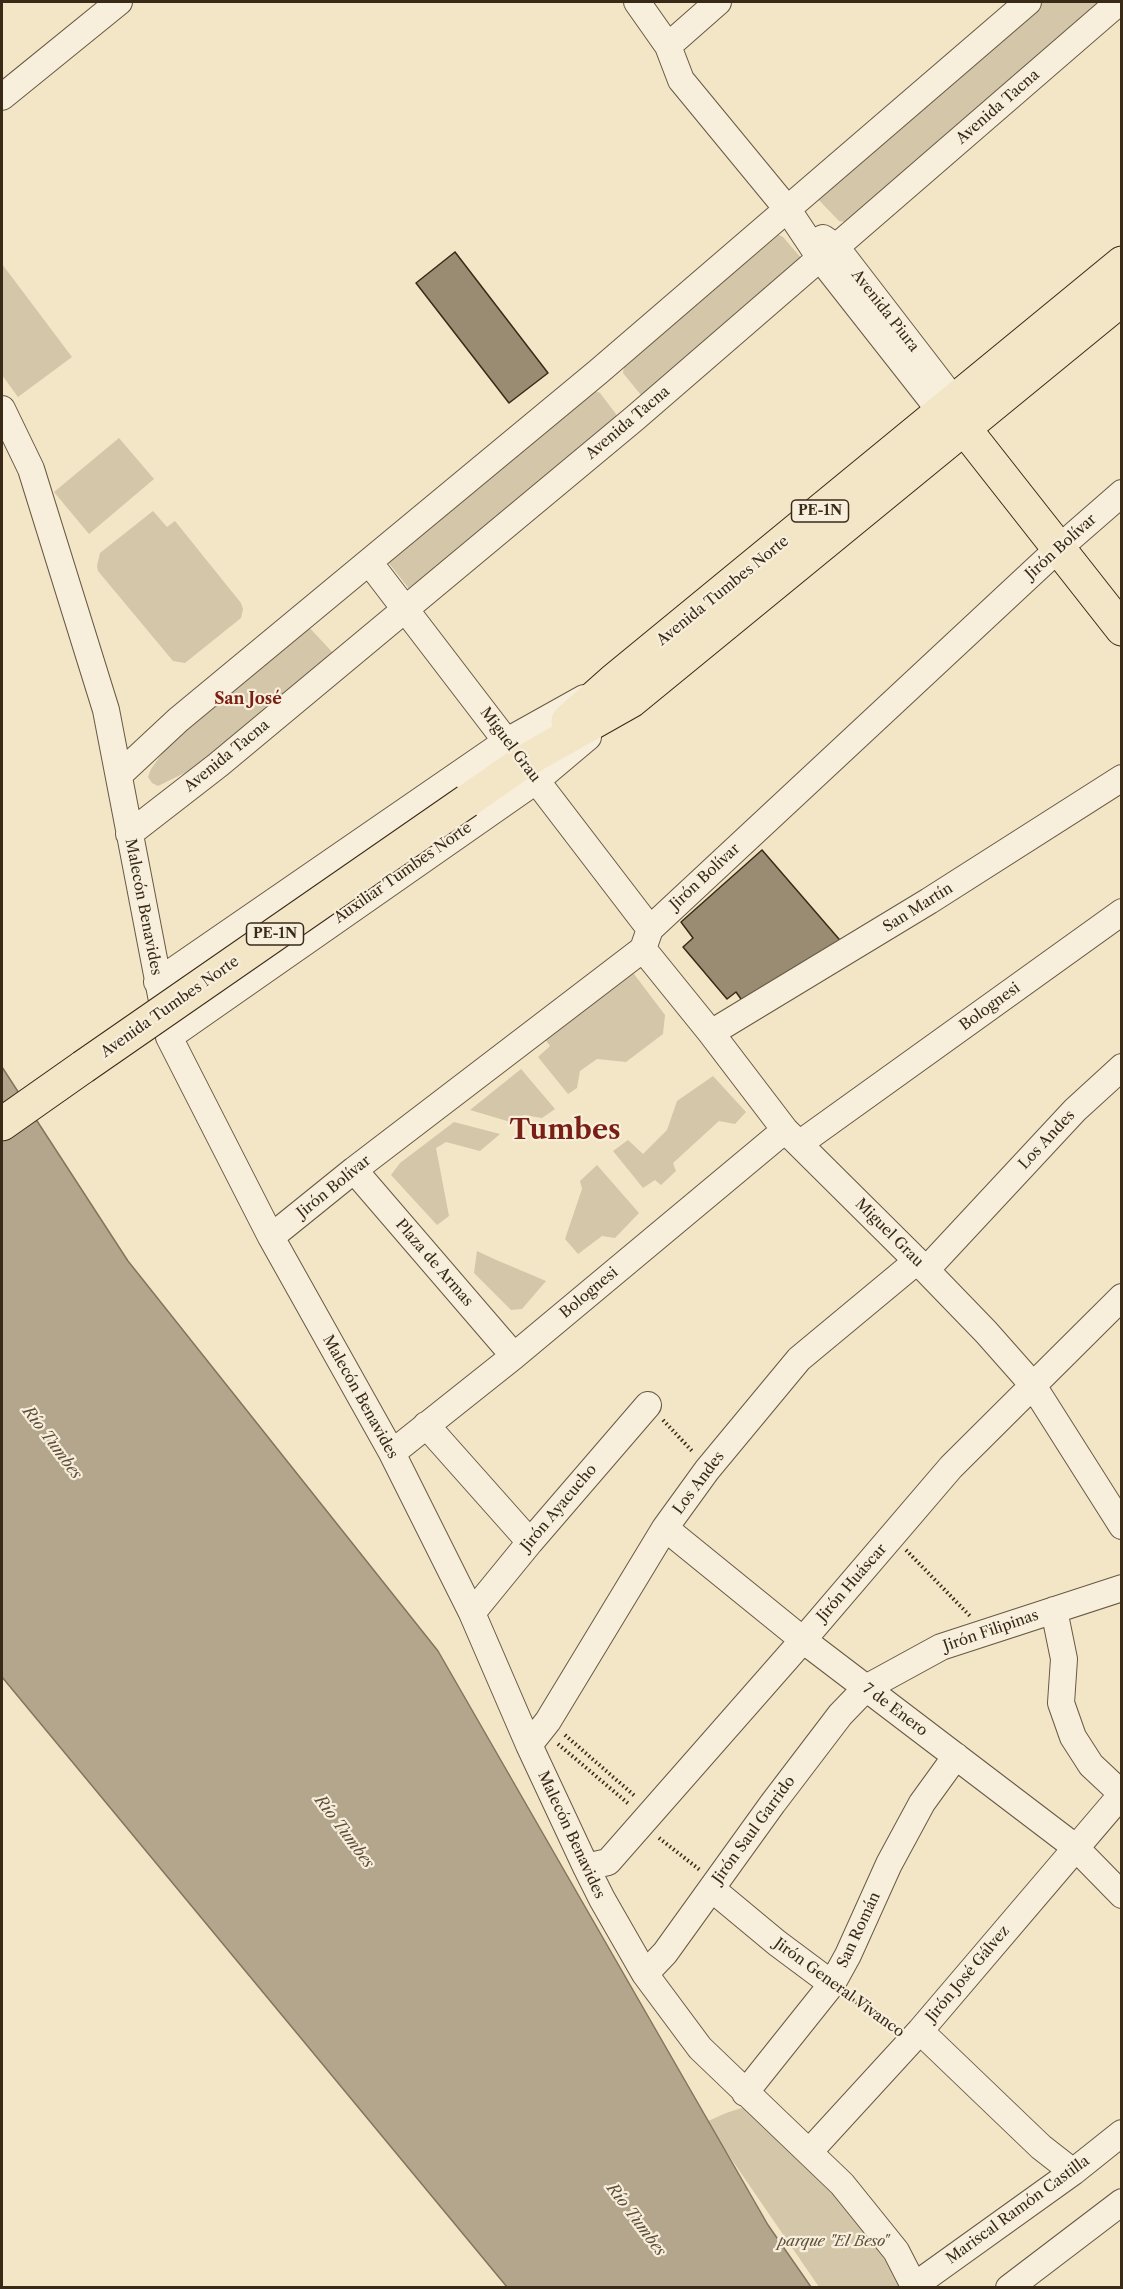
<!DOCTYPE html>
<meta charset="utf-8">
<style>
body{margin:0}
#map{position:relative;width:1123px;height:2289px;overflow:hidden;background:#f3e6c7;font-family:"Libre Caslon Text",serif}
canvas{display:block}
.frame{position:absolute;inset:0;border:3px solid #392a18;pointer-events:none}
</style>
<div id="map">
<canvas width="1123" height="2289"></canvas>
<div class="frame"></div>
</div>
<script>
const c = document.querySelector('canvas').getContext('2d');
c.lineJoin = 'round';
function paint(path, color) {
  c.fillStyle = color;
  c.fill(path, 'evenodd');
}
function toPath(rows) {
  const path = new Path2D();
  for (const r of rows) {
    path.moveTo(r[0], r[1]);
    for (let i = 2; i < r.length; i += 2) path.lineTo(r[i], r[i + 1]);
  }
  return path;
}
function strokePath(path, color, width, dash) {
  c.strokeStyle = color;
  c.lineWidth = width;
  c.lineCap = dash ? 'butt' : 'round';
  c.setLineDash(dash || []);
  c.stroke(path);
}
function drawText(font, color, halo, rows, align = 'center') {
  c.font = font + ' "Libre Caslon Text",serif';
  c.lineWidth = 4.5;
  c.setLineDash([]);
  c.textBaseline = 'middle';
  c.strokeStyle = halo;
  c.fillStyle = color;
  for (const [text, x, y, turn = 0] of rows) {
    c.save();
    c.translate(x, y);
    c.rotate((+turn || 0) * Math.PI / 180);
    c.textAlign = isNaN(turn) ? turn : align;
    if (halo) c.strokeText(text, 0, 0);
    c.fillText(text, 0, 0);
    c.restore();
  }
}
paint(toPath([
 [1038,2,1103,2,846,222,839,221,814,195],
 [779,235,783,237,803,260,648,397,641,395,623,373,624,367,631,358],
 [2,264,72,357,18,397,2,375],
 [593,390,600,393,616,414,618,419,410,590,388,562],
 [119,438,154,479,89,534,54,492],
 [153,511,167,527,175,521,241,603,243,609,241,618,185,663,173,661,98,571,97,566,100,553],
 [306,624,334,654,207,762,158,786,152,783,148,777,151,769,181,727],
 [629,972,634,974,665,1015,663,1034,626,1062,597,1059,580,1071,577,1088,568,1094,538,1057,550,1046,542,1035],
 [521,1069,555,1109,542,1118,524,1115,514,1123,470,1110],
 [713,1076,746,1112,735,1124,719,1121,673,1163,676,1171,661,1185,655,1180,643,1188,613,1151,628,1140,643,1154,667,1130,677,1101],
 [454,1122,500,1134,480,1151,446,1142,436,1148,449,1216,437,1225,391,1175,400,1163],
 [597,1165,639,1213,615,1238,602,1236,578,1254,565,1239,582,1189,580,1181],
 [477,1251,494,1259,546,1281,522,1309,511,1310,474,1273],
 [751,2105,862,2218,899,2287,819,2287,706,2122,726,2113]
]), '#d3c6a9');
const water = toPath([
 [2,1067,128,1261,438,1651,768,2225,811,2287,507,2287,2,1677,2,1067]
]);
paint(water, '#b4a68c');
strokePath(water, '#83745e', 1.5);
const building = toPath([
 [455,252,548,373,509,403,416,283,455,252],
 [762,850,845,946,746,1006,736,992,727,999,683,947,693,938,681,922,762,850]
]);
paint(building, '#9a8c73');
strokePath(building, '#392a18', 1.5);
const minor = toPath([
 [637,2,668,46,681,80,788,210,820,258,941,412,957,422],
 [668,46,718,2],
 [2,97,119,2],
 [823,238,836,247,943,386],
 [2,409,31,469,106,710,169,1037,271,1237,392,1453,472,1613,529,1745,586,1867,602,1899,645,1974,700,2048,842,2184,896,2251,915,2288],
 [369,562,650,929],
 [119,775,178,720,598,372,1028,2],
 [129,834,218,765,635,418,820,258,836,247,1119,2],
 [643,949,711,1033,785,1130,926,1270,986,1332,1032,1384,1122,1526],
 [157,982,507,741,584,698],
 [711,1033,929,901,1122,778],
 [169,1037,537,780,588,737],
 [799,1144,1122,912],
 [354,1170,514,1356],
 [271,1237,354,1170,643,949,650,929,1059,548,1122,493],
 [926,1270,1075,1110,1122,1067],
 [426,1425,530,1542],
 [392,1453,514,1356,785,1130],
 [665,1528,803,1640,1075,1847,1122,1895],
 [1054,1610,1064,1659,1061,1703,1073,1737,1091,1765,1122,1794],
 [472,1613,530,1542,648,1405],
 [529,1745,548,1721,665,1528,707,1470,799,1359,917,1261],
 [586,1867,608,1862,803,1640,951,1467,1122,1297],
 [712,1889,777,1943,832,1984],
 [645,1974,665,1953,773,1803,840,1715,866,1688,941,1647,1122,1588],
 [920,2031,1041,2147,1073,2172],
 [745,2093,832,1984,848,1955,889,1864,922,1803,956,1756],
 [810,2151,920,2031,1122,1794],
 [914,2286,1073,2172,1122,2133],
 [1009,2288,1122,2202]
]);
const major = toPath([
 [964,428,1122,629]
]);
const highway = toPath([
 [568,721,613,681,1122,263],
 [467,801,523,762,631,701,1122,299],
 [2,1124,83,1067]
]);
strokePath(minor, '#685944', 28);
strokePath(major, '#392a18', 35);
strokePath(highway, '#392a18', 35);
strokePath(toPath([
 [663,1420,693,1452],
 [906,1550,970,1616],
 [565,1735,636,1797],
 [558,1744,630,1805],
 [659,1838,700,1870],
 [849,1997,894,2029]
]), '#392a18', 4, [1.5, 3]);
strokePath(minor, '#f7efdb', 26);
strokePath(major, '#f3e6c7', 33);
strokePath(highway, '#f3e6c7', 33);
const highwayBridge = toPath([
 [83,1067,467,801]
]);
strokePath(highwayBridge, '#392a18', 35, []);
strokePath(highwayBridge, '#f3e6c7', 33);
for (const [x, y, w] of [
 [820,511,57],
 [275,934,57]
]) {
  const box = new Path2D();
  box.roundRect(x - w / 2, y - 11, w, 22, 4.5);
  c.fillStyle = '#f7efdb';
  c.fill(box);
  strokePath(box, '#392a18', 1.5);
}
drawText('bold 14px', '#392a18', null, [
 ["PE-1N",820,511],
 ["PE-1N",275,934]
]);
drawText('15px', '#392a18', '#f7efdb', [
 ["Avenida Tacna",998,107,-41],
 ["Avenida Piura",885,311,52],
 ["Avenida Tacna",628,423,-40],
 ["Jirón Bolívar",1061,547,-42],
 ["Avenida Tumbes Norte",723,591,-39],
 ["Miguel Grau",510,745,53],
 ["Avenida Tacna",227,756,-39],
 ["Auxiliar Tumbes Norte",403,873,-35],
 ["Jirón Bolívar",705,877,-43],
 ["Malecón Benavides",143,907,79],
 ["San Martín",918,908,-32],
 ["Avenida Tumbes Norte",170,1007,-35],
 ["Bolognesi",990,1007,-36],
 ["Los Andes",1047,1140,-47],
 ["Jirón Bolívar",334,1187,-39],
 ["Miguel Grau",889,1233,45],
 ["Plaza de Armas",434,1263,49],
 ["Bolognesi",589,1293,-40],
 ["Malecón Benavides",360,1397,61],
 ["Los Andes",699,1483,-53],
 ["Jirón Ayacucho",559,1508,-50],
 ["Jirón Huáscar",852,1583,-49],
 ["Jirón Filipinas",991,1631,-19],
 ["7 de Enero",895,1710,37],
 ["Jirón Saul Garrido",754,1830,-54],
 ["Malecón Benavides",571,1835,65],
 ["San Román",859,1930,-65],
 ["Jirón José Gálvez",968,1974,-50],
 ["Jirón General Vivanco",839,1988,36],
 ["Mariscal Ramón Castilla",1018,2210,-36]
]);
drawText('italic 15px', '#60513c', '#f7efdb', [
 ["parque \"El Beso\"",833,2242]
]);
drawText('bold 16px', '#7a1f14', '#f7efdb', [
 ["San José",248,699]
]);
drawText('italic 16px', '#5e4f3b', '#f7efdb', [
 ["Río Tumbes",52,1443,53],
 ["Río Tumbes",344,1832,53],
 ["Río Tumbes",636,2220,53]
]);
drawText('bold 27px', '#7a1f14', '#f7efdb', [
 ["Tumbes",565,1131]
]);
</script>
